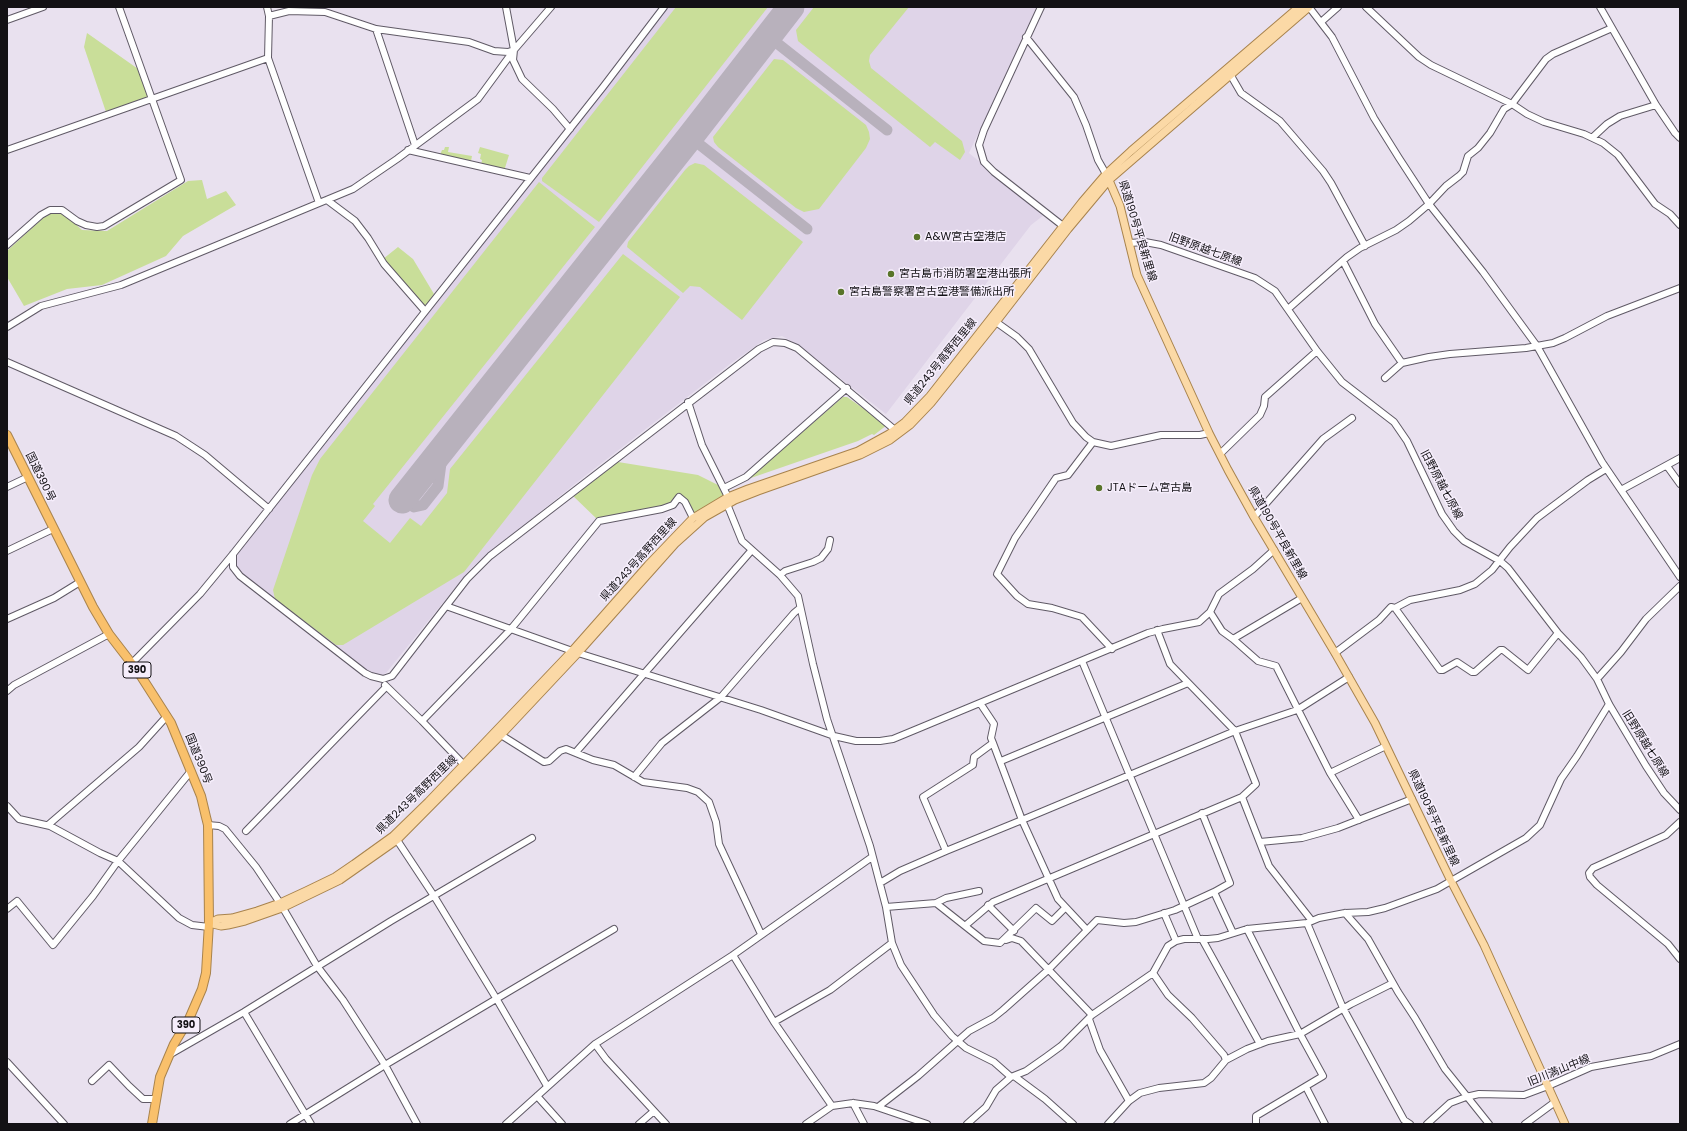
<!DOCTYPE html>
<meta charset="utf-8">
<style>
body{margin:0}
#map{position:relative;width:1687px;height:1131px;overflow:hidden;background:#e9e1ef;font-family:Poppins,sans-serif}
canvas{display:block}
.frame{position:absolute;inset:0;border:8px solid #131115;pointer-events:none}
</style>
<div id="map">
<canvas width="1687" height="1131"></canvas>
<div class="frame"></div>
</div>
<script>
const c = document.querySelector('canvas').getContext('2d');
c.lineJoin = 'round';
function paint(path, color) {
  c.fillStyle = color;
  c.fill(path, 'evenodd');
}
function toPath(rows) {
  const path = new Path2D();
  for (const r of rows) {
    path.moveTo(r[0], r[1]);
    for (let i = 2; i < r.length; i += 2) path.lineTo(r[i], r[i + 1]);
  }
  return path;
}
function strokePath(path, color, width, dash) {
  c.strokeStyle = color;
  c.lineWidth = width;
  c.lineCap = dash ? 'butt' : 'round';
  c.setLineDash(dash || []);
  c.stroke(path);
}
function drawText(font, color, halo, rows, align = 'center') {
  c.font = font + ' Poppins,"Noto Sans JP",sans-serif';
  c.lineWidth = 3;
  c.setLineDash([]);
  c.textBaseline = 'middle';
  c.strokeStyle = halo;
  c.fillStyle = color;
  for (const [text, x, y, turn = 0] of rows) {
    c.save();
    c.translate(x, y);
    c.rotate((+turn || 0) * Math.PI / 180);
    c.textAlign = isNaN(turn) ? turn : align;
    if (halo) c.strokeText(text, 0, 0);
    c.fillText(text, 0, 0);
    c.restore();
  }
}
paint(toPath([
 [668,7,1037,7,969,153,1044,215,1031,225,886,414,795,343,782,336,764,340,730,364,581,479,472,567,386,673,379,676,372,675,242,574,237,569,235,563,239,551]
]), '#dfd4e8');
paint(toPath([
 [676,7,768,7,599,222,542,181,542,178],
 [814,7,909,7,870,55,869,61,871,68,962,141,965,152,960,160,935,142,930,147,798,41,796,30],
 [87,33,141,71,151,98,106,112,84,47],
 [774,59,783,60,866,125,869,132,870,139,866,148,819,209,804,212,796,208,718,147,714,142,713,137],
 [445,147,449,147,448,152,472,156,471,161,440,155,442,150,444,150],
 [480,147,509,155,504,171,481,165,482,160,480,159,481,154,478,153],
 [695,163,704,165,803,242,742,320,700,287,690,286,683,293,627,247,628,242,685,170,689,166],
 [202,180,207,199,226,191,236,205,183,236,166,256,102,285,67,289,24,306,7,277,7,251,43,218,52,213,62,212,82,230,107,231,188,181],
 [539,182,595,227,373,504,375,506,363,521,390,543,410,518,421,526,447,493,450,469,623,254,680,297,464,572,343,645,336,645,275,599,273,590,312,475,320,459],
 [398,247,413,259,434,294,425,307,383,259],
 [843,397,847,397,887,425,874,435,872,434,858,441,748,479],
 [612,461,698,475,724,488,728,497,693,518,679,497,673,505,599,521,571,494]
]), '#c9de99');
strokePath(toPath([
 [768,36,887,130],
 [690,137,807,229],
 [408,492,407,502,414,507,423,505,438,486,443,448]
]), '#b8b1bc', 11);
strokePath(toPath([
 [402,500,690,137,791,7]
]), '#b8b1bc', 27);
const minor = toPath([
 [267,7,269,16,268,58,319,203],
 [506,7,514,50,513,60,522,79,553,109,570,129],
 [1041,7,984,130,979,145,984,162,994,172,1063,226],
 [1309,7,1332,37,1374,118,1399,158,1429,204,1483,272,1537,346,1602,462,1680,577],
 [1366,7,1419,57,1431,65,1512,104,1527,114,1544,122,1584,134,1603,143,1618,155,1655,204,1670,214,1680,225],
 [1600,7,1656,105,1675,133,1680,138],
 [269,16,289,11,325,12,376,29,469,42,494,51,508,52,514,50],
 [7,20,43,7],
 [1321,22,1338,7],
 [376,29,415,145],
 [1026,37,1074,97,1086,125,1098,160,1106,174],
 [1230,74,1241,93,1280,121,1323,171,1331,183,1365,246],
 [1593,137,1607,124,1620,116,1656,105],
 [7,150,268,58],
 [408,150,530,178],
 [327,200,355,221,368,238,384,264,425,311],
 [1129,243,1145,242,1161,245,1255,278,1275,291,1317,351,1342,382,1394,422,1407,441,1442,514,1454,531,1464,541,1500,561,1508,568,1558,633,1581,657,1597,679,1609,704,1646,766,1664,793,1680,810],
 [7,245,41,215,50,210,62,210,77,221,86,225,97,227,104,226,181,180,119,7],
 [1343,261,1375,324,1402,363],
 [1288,309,1347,257,1360,248,1396,230,1409,221,1429,204,1446,186,1459,176,1463,172,1468,156,1478,148,1490,133,1504,109,1512,104,1546,59,1553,54,1612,28],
 [996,322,1017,337,1029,349,1073,423,1086,437,1093,442,1111,446,1161,435,1200,435,1209,433],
 [7,327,41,306,121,285,353,189,397,159,478,99,514,50,551,7],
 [7,362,176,436,205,455,269,509],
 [1385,378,1402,363,1429,357,1450,354,1526,348,1553,343,1565,338,1607,316,1680,288],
 [688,402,702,445,728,497,727,504,742,541,780,575,798,596,813,664,827,719,870,846,886,907,892,943,901,965,934,1015,952,1036,966,1048,994,1062,1011,1077],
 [1093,442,1068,475,1056,478,1015,538,997,574,1017,596,1028,604,1052,608,1082,617,1112,649],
 [1220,454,1260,415,1264,406,1265,397,1317,351],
 [1667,466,1680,484],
 [7,487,28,477],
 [724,488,746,477,847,388],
 [1621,490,1680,458],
 [1254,517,1323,439,1352,418],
 [7,551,53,529],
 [233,554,233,567,240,576,365,673,371,676,383,679,392,676,467,579,490,556,759,349,773,342,785,343,797,348,895,430],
 [780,575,785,571,813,562,821,558,828,549,830,540],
 [446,606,578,653,761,710,834,736,856,741,880,741,893,739,922,727,1148,633,1163,629,1199,622,1210,612,1219,594,1253,569,1274,550],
 [1395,608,1440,670,1443,670,1457,662,1472,672,1475,672,1500,650,1503,650,1528,670,1558,633],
 [1210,612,1222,631,1233,639,1302,598],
 [7,619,54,598,80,582],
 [1233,639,1258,661,1276,666,1330,773,1359,820],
 [1335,653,1379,620,1391,607,1395,608,1410,600,1460,590,1475,584,1492,570,1510,547,1537,518,1588,480,1606,469],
 [1082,661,1198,939],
 [133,665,134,661,200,594,233,554,603,87,664,7],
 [1597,679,1621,652,1646,619,1680,586],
 [385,685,422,721,467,768],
 [7,691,14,685,109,634],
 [980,703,994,724,991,738,993,743,1022,820,1058,899,1087,930],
 [422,721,511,629,599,521,662,509,673,505,679,497,685,502,693,518],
 [501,735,544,762,549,761,560,751,566,749,593,760,614,765,643,782,687,788,698,792,709,802,716,822,719,844,761,934],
 [576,752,751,551],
 [1001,761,1188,683],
 [1330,773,1386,746],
 [634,777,662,743,721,697,794,613,800,608],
 [1242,797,1269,866,1312,921],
 [7,806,19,819,50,826,100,853,118,861,179,918,192,925,209,927],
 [1202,813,1230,883,1214,892],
 [1680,822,1666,835,1593,868,1589,873,1590,877,1597,885,1668,944,1680,959],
 [48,825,139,747,167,716],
 [208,825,219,826,225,829,256,867,280,903,317,966,343,1000,385,1065,417,1124],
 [246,831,386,687],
 [397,840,434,896,496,998,547,1086],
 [1260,842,1302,838,1338,828,1412,799],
 [946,851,923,797,973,765,974,757,993,743],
 [880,883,900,871,946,851,1022,820,1235,731,1297,710,1349,677],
 [936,903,984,941,1000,943,1036,908,1052,921,1065,908],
 [988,905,1014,931],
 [886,907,936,903,946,898,979,891],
 [7,909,17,901,53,945,93,896,118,861,191,771],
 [1164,913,1176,941],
 [1345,913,1368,939,1398,992,1415,1018,1445,1069,1489,1124],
 [1307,923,1343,1008,1404,1120,1410,1124],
 [966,925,993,902,1242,797,1256,784,1235,731,1170,664,1157,630],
 [1247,929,1300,1034,1323,1076,1256,1116,1256,1124],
 [1202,939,1260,1044],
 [1006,940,1012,938,1021,941,1092,1015],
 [733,955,774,1022,832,1106],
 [1153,973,1168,995,1192,1018,1224,1055,1226,1060],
 [244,1012,311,1124],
 [1089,1019,1100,1050,1129,1101],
 [774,1022,830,990,892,943],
 [595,1044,606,1059,666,1124],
 [169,1055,244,1012,391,921,532,838],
 [7,1062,64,1124],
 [1014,1076,1045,1099,1073,1124],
 [92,1081,109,1065,129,1086,143,1099,155,1099],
 [1306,1087,1325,1124],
 [537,1096,562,1124],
 [853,1103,864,1124],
 [878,1107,918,1076,969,1031,993,1018,1003,1010,1048,970,1097,920,1124,923,1136,922,1175,910,1214,892,1233,933],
 [290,1124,385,1065,614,929],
 [506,1124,595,1044,733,955,872,857],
 [639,1124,654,1111],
 [806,1124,832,1106,853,1103,874,1106,927,1124],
 [967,1124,986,1107,996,1090,1011,1077,1026,1071,1046,1057,1061,1046,1092,1015,1153,973,1168,946,1176,941,1184,939,1208,939,1218,938,1247,929,1307,923,1319,918,1345,913,1368,912,1385,908,1437,889,1526,838,1540,825,1561,779,1577,756,1609,704],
 [1108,1124,1129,1101,1140,1093,1159,1088,1204,1083,1211,1078,1226,1060,1247,1049,1268,1041,1300,1034,1351,1004,1393,983],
 [1427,1124,1450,1103,1466,1097,1479,1094,1524,1095,1548,1086,1591,1067,1651,1056,1680,1044],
 [1525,1124,1555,1102]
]);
const major = toPath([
 [1108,178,1120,206,1137,275,1209,433,1228,470,1254,517,1335,653,1375,723,1451,881,1484,945,1565,1124],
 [209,923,221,926,228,925,245,921,282,908,340,880,397,840,501,735,578,653,675,544,705,517,735,500,758,491,860,455,890,440,910,425,931,403,996,322,1068,229,1109,180,1309,7],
 [210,923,218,919,232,918,257,911,280,903,306,891,335,877,354,864,393,836,428,802,572,651,648,565,693,518,728,497,748,489,858,451,889,434,905,422,930,396,1082,202,1106,174,1131,151,1299,7]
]);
const highway = toPath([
 [7,435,93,607,109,634,139,673,171,723,201,796,206,817,208,825,209,923,206,973,202,989,189,1019,174,1044,160,1077,152,1124]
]);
strokePath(minor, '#605a66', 8);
strokePath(major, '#a8834d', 9);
strokePath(highway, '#a8834d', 10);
strokePath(minor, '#fff', 6);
strokePath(major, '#fbd9a6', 7);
strokePath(highway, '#f9c06b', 8);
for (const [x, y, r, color] of [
 [917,237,4,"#587429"],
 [891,274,4,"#587429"],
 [841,292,4,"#587429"],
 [1099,488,4,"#587429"]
]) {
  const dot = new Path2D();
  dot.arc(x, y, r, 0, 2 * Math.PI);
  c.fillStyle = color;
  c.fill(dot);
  strokePath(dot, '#f6eefc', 1.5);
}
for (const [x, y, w] of [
 [137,670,28],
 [186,1025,28]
]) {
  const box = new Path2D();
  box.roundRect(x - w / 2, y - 8, w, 16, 3);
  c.fillStyle = '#f6eefc';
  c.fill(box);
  strokePath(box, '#131115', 1);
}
drawText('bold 10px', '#131115', null, [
 ["390",137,670],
 ["390",186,1025]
]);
drawText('11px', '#131115', '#f6eefc', [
 ["県道190号平良新里線",1137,231,73],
 ["旧野原越七原線",1205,250,20],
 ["県道243号高野西里線",941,362,-51],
 ["国道390号",40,477,64],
 ["旧野原越七原線",1441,485,62],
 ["県道190号平良新里線",1277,533,60],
 ["県道243号高野西里線",639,560,-48],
 ["旧野原越七原線",1645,744,58],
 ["国道390号",198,759,68],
 ["県道243号高野西里線",417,795,-44],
 ["県道190号平良新里線",1433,818,65],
 ["旧川満山中線",1559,1071,-22]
]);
drawText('11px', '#131115', '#f6eefc', [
 ["A&W宮古空港店",925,237],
 ["宮古島市消防署空港出張所",899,274],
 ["宮古島警察署宮古空港警備派出所",849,292],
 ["JTAドーム宮古島",1107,488]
], 'left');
</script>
